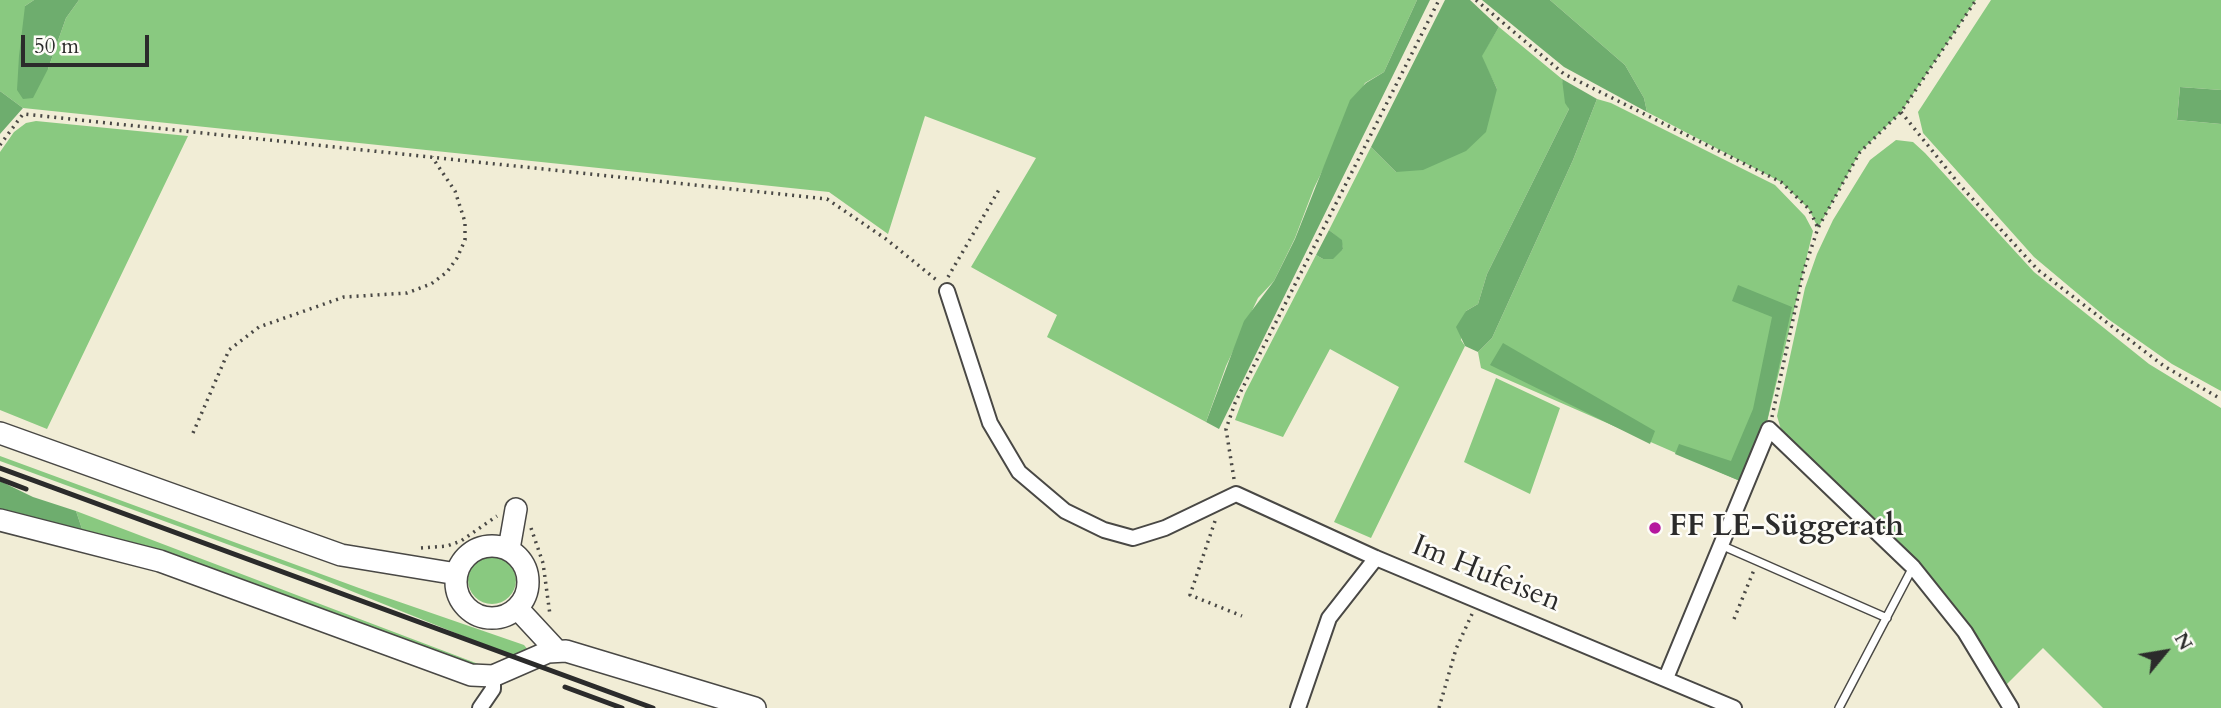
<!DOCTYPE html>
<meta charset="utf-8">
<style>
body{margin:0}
#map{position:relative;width:2221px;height:708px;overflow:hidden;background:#f1edd6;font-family:Cardo,serif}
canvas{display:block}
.north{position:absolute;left:2130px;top:617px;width:70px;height:70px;-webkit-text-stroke:5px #fdfcf7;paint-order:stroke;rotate:60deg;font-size:19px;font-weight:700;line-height:28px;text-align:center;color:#2b2b2b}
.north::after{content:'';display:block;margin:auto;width:24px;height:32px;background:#2b2b2b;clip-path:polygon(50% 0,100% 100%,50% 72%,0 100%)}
.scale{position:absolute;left:21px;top:35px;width:128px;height:32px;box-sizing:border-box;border:4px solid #2b2b2b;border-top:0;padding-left:9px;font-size:21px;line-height:24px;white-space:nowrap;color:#2b2b2b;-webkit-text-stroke:5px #fdfcf7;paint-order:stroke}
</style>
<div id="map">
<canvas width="2221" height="708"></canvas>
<div class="north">N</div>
<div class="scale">50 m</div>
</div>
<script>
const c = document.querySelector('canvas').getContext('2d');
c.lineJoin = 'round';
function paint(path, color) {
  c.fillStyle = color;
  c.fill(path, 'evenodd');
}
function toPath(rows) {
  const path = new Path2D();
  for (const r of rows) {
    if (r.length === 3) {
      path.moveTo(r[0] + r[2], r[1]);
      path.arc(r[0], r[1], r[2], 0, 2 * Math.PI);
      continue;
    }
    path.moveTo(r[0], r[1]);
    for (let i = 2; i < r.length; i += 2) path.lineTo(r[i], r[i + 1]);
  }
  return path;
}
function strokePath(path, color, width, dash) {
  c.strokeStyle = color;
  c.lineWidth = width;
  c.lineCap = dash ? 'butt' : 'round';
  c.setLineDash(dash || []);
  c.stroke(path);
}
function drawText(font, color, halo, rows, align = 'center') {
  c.font = font + ' Cardo,serif';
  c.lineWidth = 5;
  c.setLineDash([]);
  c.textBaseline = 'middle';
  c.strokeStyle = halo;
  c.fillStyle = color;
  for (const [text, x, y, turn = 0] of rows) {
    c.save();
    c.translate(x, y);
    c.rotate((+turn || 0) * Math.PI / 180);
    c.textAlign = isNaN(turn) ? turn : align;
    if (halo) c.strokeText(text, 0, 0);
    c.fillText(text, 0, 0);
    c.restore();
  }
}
paint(toPath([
 [0,0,34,0,25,6,48,69,66,18,79,0,1417,0,1384,72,1365,83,1314,188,1295,238,1274,281,1258,298,1226,366,1206,422,1047,337,1057,315,971,267,1036,158,925,116,888,234,829,192,23,108,0,91],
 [1550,0,1976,0,1901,112,1860,152,1818,228,1809,209,1781,182,1647,112,1644,98,1625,65],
 [1991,0,2221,0,2221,90,2180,87,2177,120,2221,124,2221,391,2172,364,2108,319,2034,257,1923,133,1918,112],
 [1499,27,1562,79,1569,109,1487,274,1478,304,1466,311,1461,340,1465,346,1371,538,1334,522,1399,387,1330,349,1283,437,1235,420,1245,393,1316,255,1323,259,1343,249,1341,240,1329,230,1371,147,1396,172,1497,89,1481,56],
 [1597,99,1611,103,1775,185,1805,216,1813,231,1766,426,1740,481,1481,368,1478,352,1492,338,1573,160],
 [36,121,188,136,47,429,0,410,0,152,14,132,26,123],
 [1896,140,1913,142,1925,153,2034,272,2149,364,2221,408,2221,708,2103,708,2043,648,2006,685,1973,635,1782,433,1777,416,1805,288,1817,254,1833,220,1870,160],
 [1496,378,1560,408,1530,494,1464,462],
 [0,456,359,588,524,645,529,651,515,657,314,576,0,461],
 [76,511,328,607,489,668,482,670,83,532],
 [492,580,24]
]), '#89c980');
paint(toPath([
 [34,0,79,0,66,18,48,69,33,98,23,99,17,90,19,56,25,6],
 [1417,0,1430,0,1219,429,1206,422,1244,321,1274,281,1295,239,1350,100,1366,83,1384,72],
 [1445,0,1470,0,1499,27,1482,56,1497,89,1486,132,1466,151,1423,170,1396,172,1371,147],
 [1482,0,1550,0,1625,65,1644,98,1647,112,1564,67],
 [1562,79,1597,99,1573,160,1492,338,1478,352,1465,346,1456,327,1466,311,1478,304,1487,274,1569,109,1565,103],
 [2180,87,2221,90,2221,124,2177,120],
 [0,91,23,108,0,134],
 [1329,230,1342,240,1343,249,1333,259,1323,259,1316,255],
 [1738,285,1792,307,1766,426,1740,481,1675,454,1679,444,1731,461,1753,409,1772,317,1732,301],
 [1503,343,1655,431,1650,444,1490,365],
 [0,481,33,497,76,511,83,532,0,516]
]), '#6ead6e');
const lane = toPath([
 [1723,546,1887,618],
 [1839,708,1913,567]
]);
const street = toPath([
 [947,291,990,423,1019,472,1065,511,1104,530,1133,538,1165,528,1236,494,1376,558,1734,708],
 [1666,678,1769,429,1913,567,1965,632,2011,708],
 [480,708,493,689,493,676],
 [1298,708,1329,618,1376,558]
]);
const secondary = toPath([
 [0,433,341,555,457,574],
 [0,520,160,561,471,675,493,676,548,652,566,651,755,708],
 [492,582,36],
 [509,549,516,509],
 [517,608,556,650]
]);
strokePath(lane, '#494845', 10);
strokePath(street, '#494845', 18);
strokePath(secondary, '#494845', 24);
strokePath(toPath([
 [1476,0,1564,74,1781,182,1809,209,1818,228],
 [1901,112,1959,184,2038,270,2164,366,2221,399],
 [0,145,23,114,827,199,886,239,939,282],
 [948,277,1000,188],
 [1772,417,1803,273,1818,228,1860,152,1901,112,1976,0],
 [193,433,229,350,259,327,344,297,407,293,431,284,447,272,457,258,465,240,465,222,455,191,432,157],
 [1234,479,1226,429,1235,403,1439,0],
 [1215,521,1190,595,1242,616],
 [531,528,543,563,550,615],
 [421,548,447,546,461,541,497,516],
 [1734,619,1754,570],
 [1439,708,1456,649,1472,614]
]), '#494845', 3.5, [2, 5]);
strokePath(lane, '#fff', 7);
strokePath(street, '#fff', 14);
strokePath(secondary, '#fff', 21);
strokePath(toPath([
 [0,468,653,708],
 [0,479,26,489],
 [565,687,622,708]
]), '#2b2b2b', 5);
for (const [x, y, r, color] of [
 [1655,528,7,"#b5179e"]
]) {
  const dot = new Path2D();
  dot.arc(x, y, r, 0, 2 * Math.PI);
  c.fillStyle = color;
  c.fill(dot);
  strokePath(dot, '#fdfcf7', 2.5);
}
drawText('bold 30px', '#2b2b2b', '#fdfcf7', [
 ["FF LE-Süggerath",1669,528]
], 'left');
drawText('30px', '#2b2b2b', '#fdfcf7', [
 ["Im Hufeisen",1486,575,22]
]);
</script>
